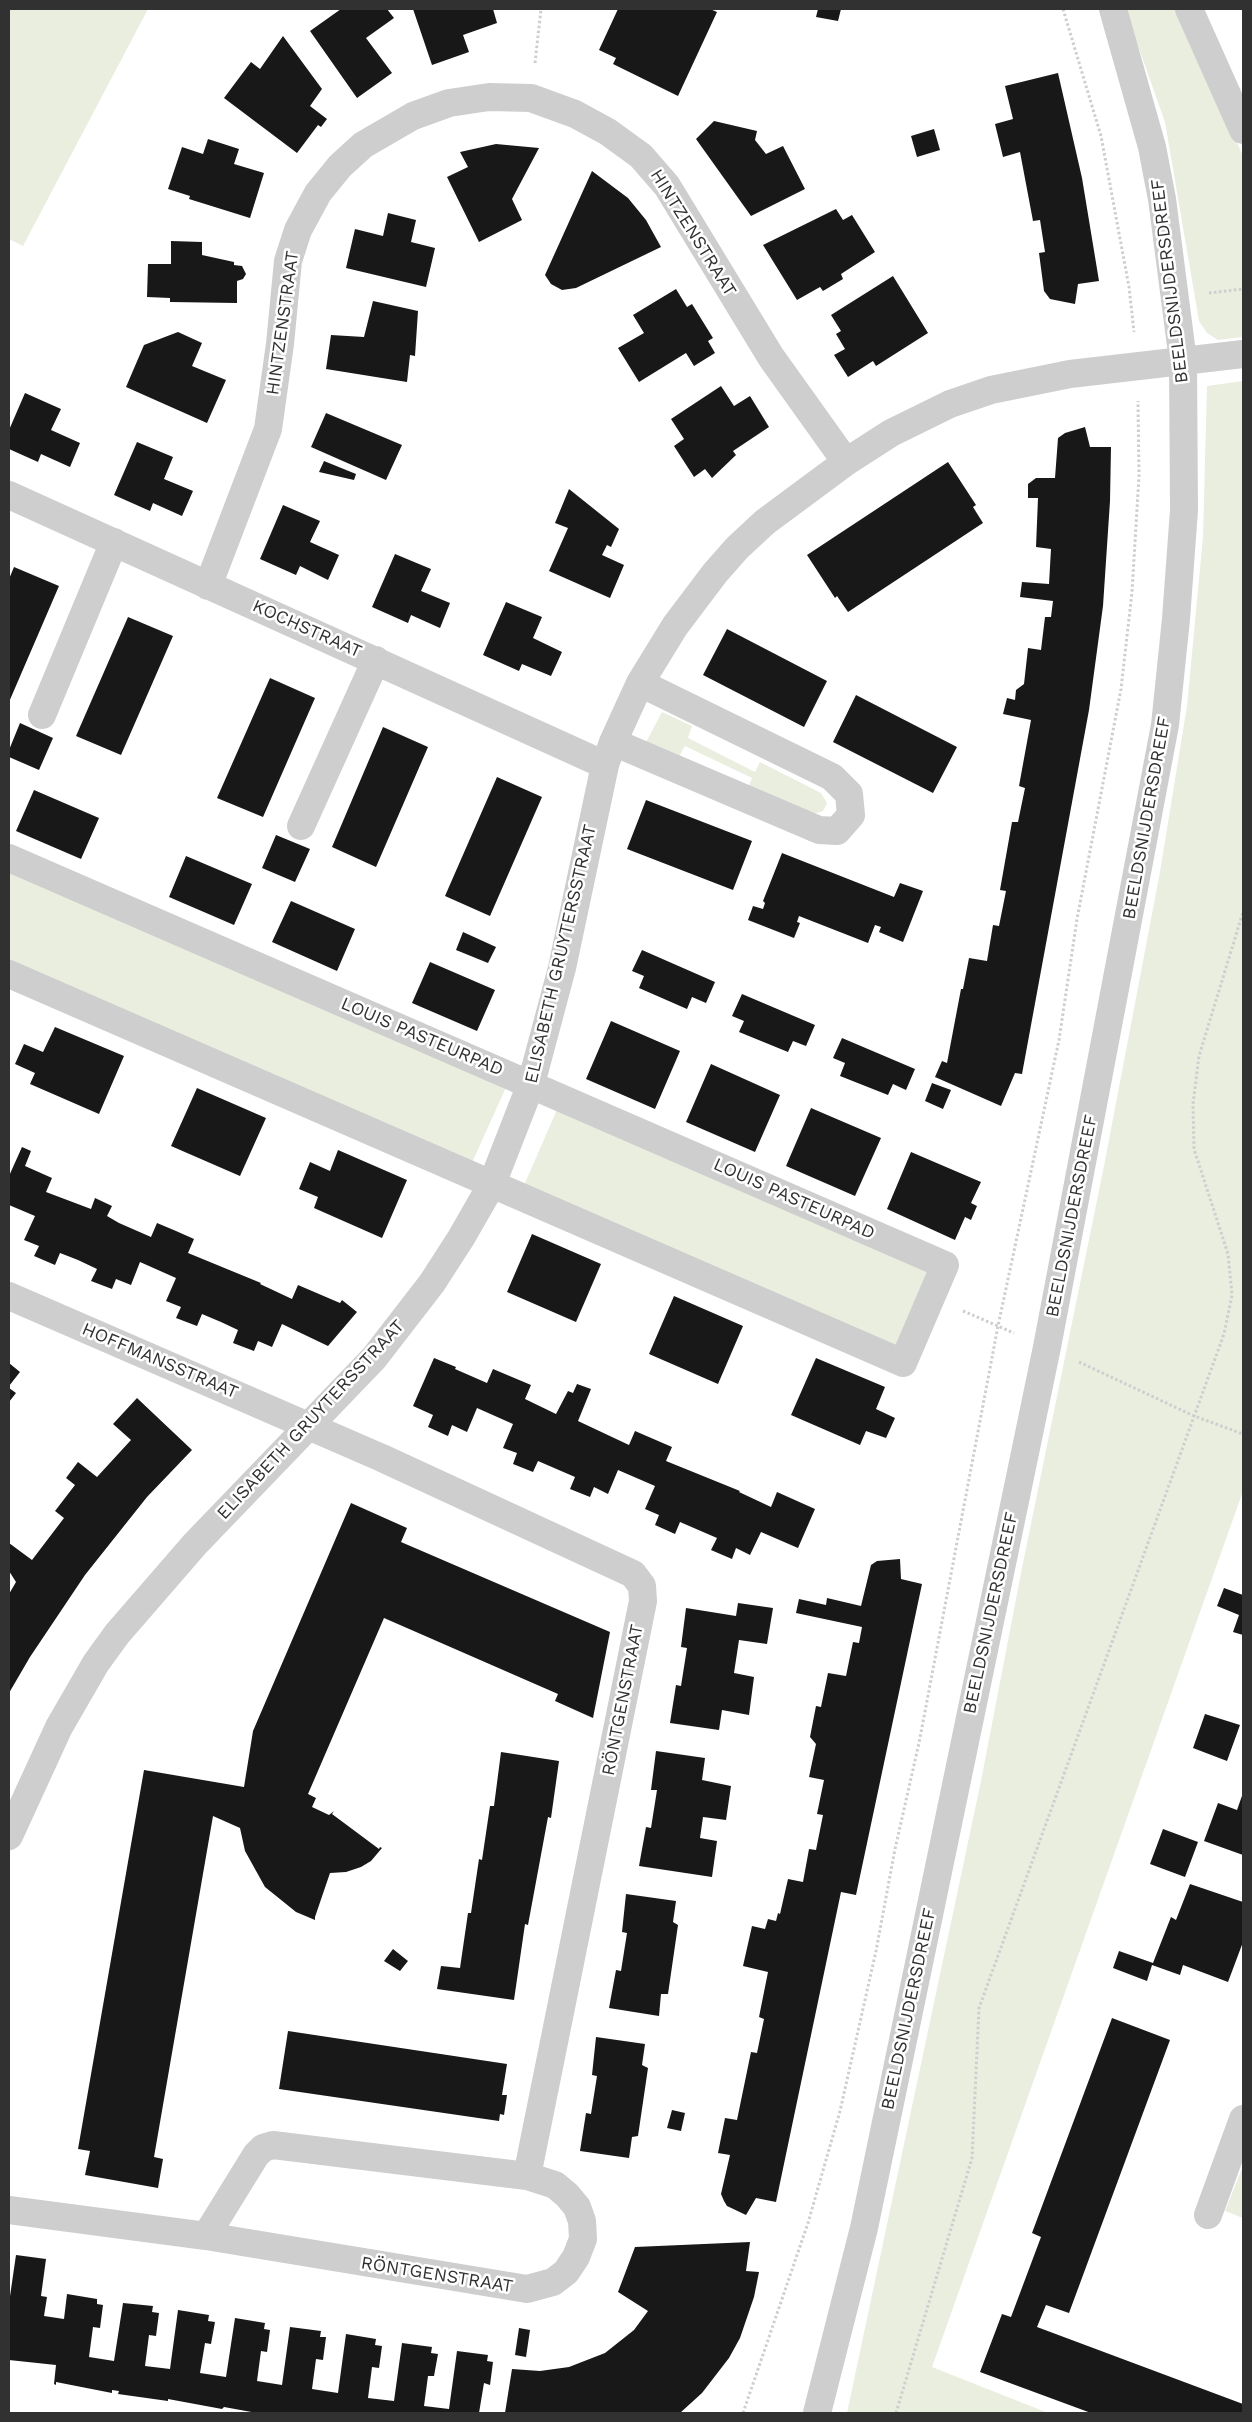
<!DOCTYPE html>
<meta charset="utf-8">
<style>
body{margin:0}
#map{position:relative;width:1252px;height:2422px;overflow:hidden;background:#fff;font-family:"Work Sans",sans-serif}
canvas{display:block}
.frame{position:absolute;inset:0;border:10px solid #313131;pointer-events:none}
</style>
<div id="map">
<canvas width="1252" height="2422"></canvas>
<div class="frame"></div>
</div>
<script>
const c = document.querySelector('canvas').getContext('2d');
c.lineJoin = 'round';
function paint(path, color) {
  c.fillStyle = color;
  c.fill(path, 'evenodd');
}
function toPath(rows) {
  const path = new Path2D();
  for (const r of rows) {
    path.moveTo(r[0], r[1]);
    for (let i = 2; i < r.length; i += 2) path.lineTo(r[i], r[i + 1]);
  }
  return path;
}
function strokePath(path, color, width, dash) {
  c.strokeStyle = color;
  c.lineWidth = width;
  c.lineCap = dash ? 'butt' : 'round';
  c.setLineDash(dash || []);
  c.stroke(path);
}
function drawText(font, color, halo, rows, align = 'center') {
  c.font = font + ' "Work Sans",sans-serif';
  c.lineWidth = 5;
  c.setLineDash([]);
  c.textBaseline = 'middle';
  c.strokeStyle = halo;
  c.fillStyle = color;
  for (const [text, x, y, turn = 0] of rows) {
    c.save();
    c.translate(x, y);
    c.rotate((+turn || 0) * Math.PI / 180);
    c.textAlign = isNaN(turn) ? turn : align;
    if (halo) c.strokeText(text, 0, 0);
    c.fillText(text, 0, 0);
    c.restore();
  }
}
paint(toPath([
 [9,9,148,9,23,246,9,239],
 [1125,9,1177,9,1243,156,1243,337,1218,340,1207,333,1199,321,1165,122],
 [1243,381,1243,1491,932,2367,1048,2413,847,2413,981,1781,1022,1568,1104,1166,1160,872,1187,706,1203,537,1207,386],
 [662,712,692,726,688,738,755,772,760,762,821,793,827,803,823,811,811,815,748,788,752,778,685,746,676,762,643,748],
 [9,866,508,1083,470,1167,9,967],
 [559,1105,938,1270,899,1353,522,1190],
 [1243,2166,1243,2218,1225,2211]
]), '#e9eedf');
paint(toPath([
 [341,9,387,9,394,18,366,38,392,73,357,98,310,31],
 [413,9,493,9,497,23,463,35,469,52,432,65],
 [618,9,710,9,717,12,678,96,613,64,616,58,599,50],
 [818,9,841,9,838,21,816,17],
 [283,36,322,89,310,106,327,119,321,127,318,125,297,153,224,98,251,62,260,69],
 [1058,73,1082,178,1099,281,1078,284,1075,304,1050,299,1044,291,1039,253,1045,252,1040,220,1033,221,1020,152,1003,157,995,124,1013,119,1005,86],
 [714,121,757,131,755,140,766,154,783,146,805,189,751,216,696,139],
 [934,129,940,150,917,157,911,136],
 [208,139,239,149,234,164,264,173,250,218,189,199,190,196,168,189,182,147,203,154],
 [496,144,539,148,512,199,522,220,479,242,447,177,468,167,460,152],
 [592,171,628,198,646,220,661,247,576,288,562,290,551,284,545,275],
 [836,209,843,220,852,215,875,252,841,274,843,279,823,291,820,287,797,300,763,245],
 [388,213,416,220,411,242,435,248,426,287,346,268,355,229,383,236],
 [171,241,202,242,202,255,234,262,234,265,242,266,246,274,243,279,237,281,237,303,170,302,170,298,147,297,148,264,171,264],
 [893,276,928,333,876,366,873,361,848,377,834,355,845,349,836,334,841,331,831,315],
 [676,289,687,307,692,304,713,338,708,341,715,353,694,366,686,353,639,382,618,348,644,333,633,315],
 [373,301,418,311,415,356,410,355,407,382,326,369,331,335,364,337],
 [178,332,202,343,192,366,226,380,207,423,126,387,144,345],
 [721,386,734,406,750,396,769,427,733,451,736,455,712,478,705,469,694,477,674,446,684,439,671,419],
 [25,393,61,409,51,430,80,443,70,467,41,454,38,462,9,449,9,430],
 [326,413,402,445,386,480,311,447],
 [1085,427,1090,447,1111,447,1110,501,1103,606,1089,710,1022,1074,1015,1073,1001,1106,935,1077,942,1061,947,1063,961,989,963,989,969,958,987,961,993,925,999,926,1006,891,1000,890,1012,822,1018,822,1025,788,1019,786,1031,720,1003,714,1007,698,1015,700,1016,690,1024,684,1028,648,1041,650,1045,617,1051,617,1053,601,1020,597,1022,582,1049,584,1051,549,1036,547,1038,498,1028,498,1028,484,1036,478,1055,478,1058,438,1065,433],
 [137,442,173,457,164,479,193,491,182,516,153,503,150,511,114,495],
 [324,461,356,474,354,480,319,472],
 [948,462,976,505,973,507,983,523,848,612,837,596,835,598,807,555],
 [569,489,619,529,611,547,607,545,602,555,624,565,610,598,549,571,568,528,555,523],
 [283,505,320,521,310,542,339,555,328,580,300,566,296,575,260,559],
 [395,554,431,569,421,591,450,603,440,628,411,615,408,623,372,607],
 [14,567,59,586,9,702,9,579],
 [506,602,542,617,533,638,562,652,551,676,522,664,519,671,483,655],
 [128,617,173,636,121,755,76,736],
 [727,629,827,681,804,727,703,675],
 [270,678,315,698,263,817,217,798],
 [856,695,957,747,933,793,833,742],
 [20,723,53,738,39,770,9,757,9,750],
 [383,727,428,747,376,867,332,847],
 [497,777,542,797,490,916,445,896],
 [34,790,99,818,81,859,16,831],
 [646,800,752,841,733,890,627,849],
 [276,835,310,849,295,882,262,868],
 [782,853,894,897,900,883,923,891,903,942,879,932,881,927,875,925,868,943,799,916,797,922,800,923,794,938,748,920,753,906,763,909,765,903,763,901],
 [186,856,252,884,234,925,169,897],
 [291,901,355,929,337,971,272,942],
 [463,932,496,947,488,963,456,950],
 [642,950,715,982,706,1003,692,997,687,1009,639,988,644,976,632,971],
 [430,962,495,990,477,1031,412,1003],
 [742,994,815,1025,806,1046,793,1041,788,1052,739,1032,744,1021,732,1016],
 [611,1021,680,1051,655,1109,586,1079],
 [55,1027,124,1056,99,1114,30,1084,35,1073,15,1064,24,1044,43,1052],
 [842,1038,915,1069,906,1090,893,1084,888,1095,840,1076,845,1063,833,1058],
 [711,1064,780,1095,755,1152,686,1122],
 [932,1083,951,1090,943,1109,925,1101],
 [197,1088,266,1118,240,1176,171,1146],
 [811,1108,881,1138,855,1196,786,1166],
 [22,1147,31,1151,25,1166,52,1178,46,1192,91,1209,95,1198,112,1206,107,1216,119,1223,151,1237,157,1223,176,1231,194,1239,188,1253,261,1283,260,1284,292,1299,298,1285,340,1303,342,1300,357,1312,328,1346,282,1324,272,1347,258,1341,254,1351,233,1343,238,1330,221,1322,202,1314,197,1326,176,1318,181,1307,166,1301,176,1278,140,1262,131,1285,116,1279,112,1289,91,1281,97,1269,78,1260,60,1253,55,1265,34,1256,39,1246,24,1240,35,1216,9,1205,9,1176],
 [338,1150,407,1180,382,1238,314,1208,318,1197,299,1189,310,1162,330,1171],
 [911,1152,981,1182,971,1203,977,1206,971,1220,965,1217,955,1240,887,1209],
 [532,1234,601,1264,576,1322,507,1292],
 [674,1296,743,1326,718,1384,649,1354],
 [434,1358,456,1367,455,1369,487,1383,493,1369,531,1385,525,1399,556,1414,568,1391,573,1393,577,1384,591,1389,578,1421,629,1445,635,1431,672,1447,666,1461,740,1491,739,1492,771,1507,777,1492,815,1509,798,1548,761,1532,750,1555,736,1548,732,1559,711,1550,717,1538,680,1522,675,1534,655,1525,659,1515,645,1509,655,1486,618,1470,608,1494,594,1487,590,1497,570,1489,575,1477,538,1461,533,1472,513,1464,517,1453,503,1448,513,1424,477,1408,467,1432,452,1425,448,1436,428,1427,433,1415,413,1406],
 [816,1358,885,1387,876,1409,895,1418,886,1438,866,1431,860,1445,791,1415],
 [9,1363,20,1372,9,1386],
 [9,1388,16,1393,9,1402],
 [137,1398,192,1450,147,1497,85,1575,30,1657,9,1693,9,1594,16,1582,9,1571,9,1543,32,1560,64,1518,55,1511,75,1485,66,1478,78,1462,97,1477,131,1440,113,1424],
 [351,1503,407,1528,401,1542,610,1632,593,1718,555,1701,558,1694,384,1618,308,1794,316,1798,312,1807,329,1815,334,1811,332,1814,379,1849,380,1847,382,1848,371,1861,361,1867,346,1872,330,1873,315,1917,315,1920,296,1912,265,1887,245,1851,240,1828,213,1816,154,2157,163,2159,158,2188,85,2175,90,2151,78,2149,144,1770,244,1787,253,1731],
 [900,1559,901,1579,922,1584,856,1895,841,1892,776,2202,756,2198,746,2215,727,2206,724,2201,721,2194,730,2155,718,2153,725,2118,737,2120,751,2052,757,2053,764,2019,759,2017,768,1972,743,1966,752,1926,765,1929,768,1919,776,1921,778,1913,780,1914,788,1879,803,1882,809,1849,816,1850,823,1815,817,1814,824,1780,809,1777,816,1744,810,1737,816,1706,821,1707,828,1673,846,1676,853,1642,859,1643,862,1627,796,1613,799,1599,826,1605,827,1598,861,1606,871,1565,877,1561],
 [1224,1588,1243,1595,1243,1635,1233,1632,1239,1615,1217,1606],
 [738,1603,773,1608,767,1644,739,1640,734,1673,754,1677,749,1715,722,1710,719,1730,670,1723,676,1685,681,1686,687,1648,681,1647,686,1608,736,1616],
 [1205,1714,1240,1725,1227,1761,1193,1748],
 [656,1751,705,1758,702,1780,731,1786,726,1820,703,1817,700,1838,717,1841,712,1877,639,1866,646,1827,651,1828,657,1790,651,1790],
 [501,1752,559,1761,551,1818,548,1817,528,1925,525,1924,514,2000,437,1989,441,1966,460,1968,468,1913,471,1913,479,1859,482,1860,490,1806,494,1806],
 [1243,1793,1243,1855,1204,1841,1218,1803,1237,1810],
 [1163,1829,1198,1842,1185,1877,1150,1864],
 [1190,1884,1243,1902,1243,1942,1228,1982,1183,1965,1180,1975,1152,1965,1147,1981,1113,1968,1119,1951,1153,1963,1171,1917,1176,1920],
 [626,1894,676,1901,673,1922,678,1925,668,1994,661,1994,659,2016,609,2008,616,1970,621,1971,627,1933,622,1932],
 [393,1949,408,1961,400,1971,384,1961],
 [1112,2018,1170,2040,1069,2313,1046,2305,1037,2327,1243,2404,1243,2413,1091,2413,980,2372,1002,2314,1011,2317,1041,2237,1032,2233],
 [288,2031,507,2064,502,2095,507,2095,504,2115,500,2114,499,2121,279,2089],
 [596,2037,645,2044,642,2065,648,2068,638,2136,632,2137,629,2158,580,2151,586,2113,591,2114,597,2076,592,2075],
 [672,2110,685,2113,681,2131,667,2128],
 [750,2242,746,2271,759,2272,754,2297,740,2338,729,2358,702,2393,680,2413,505,2413,512,2369,540,2371,569,2367,605,2353,634,2330,648,2311,618,2292,635,2247],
 [16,2255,46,2259,41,2296,47,2297,44,2316,64,2319,67,2294,97,2299,97,2304,103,2305,100,2328,93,2327,89,2357,114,2361,123,2303,153,2306,152,2312,159,2313,156,2336,149,2335,145,2366,170,2369,178,2310,209,2315,208,2321,215,2322,211,2344,205,2343,200,2373,226,2377,235,2318,265,2323,264,2329,270,2330,267,2352,261,2351,257,2381,282,2385,290,2327,321,2331,320,2337,326,2337,323,2360,316,2359,312,2389,338,2393,346,2334,376,2339,375,2345,382,2346,379,2368,372,2367,368,2398,394,2401,402,2343,432,2347,431,2353,438,2354,434,2376,428,2376,424,2406,449,2409,457,2351,488,2355,487,2361,493,2362,490,2385,484,2383,479,2413,257,2413,224,2407,222,2409,168,2399,168,2401,118,2394,119,2391,112,2390,112,2393,56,2382,56,2385,54,2384,56,2365,9,2360,9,2303],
 [519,2328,530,2330,526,2357,515,2355]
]), '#181818');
strokePath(toPath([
 [1063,9,1101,136,1129,287,1134,332],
 [535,63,541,9],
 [1209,293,1243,289],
 [963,1311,1014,1333],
 [1079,1362,1194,1416,1243,1434],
 [743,2413,808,2223,840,2111,876,1951,895,1849,919,1743,998,1326,1059,1040,1077,919,1121,689,1132,592,1139,476,1138,401],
 [896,2413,972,2158,979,2008,1224,1334,1232,1295,1228,1254,1194,1149,1193,1104,1199,1056,1243,912]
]), '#cecece', 3, [2.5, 2.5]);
strokePath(toPath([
 [1189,9,1243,130],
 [9,495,605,765],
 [208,586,268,429,280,344,288,261,298,230,318,193,340,166,363,145,413,116,449,103,489,97,531,98,575,114,608,132,641,156,667,186,771,357,846,462],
 [42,715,114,542],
 [613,742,819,830,837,831,851,815,849,794,832,777,640,683],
 [301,826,376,660],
 [9,858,945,1265,903,1363,9,974],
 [9,1296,382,1458,633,1574,642,1586,643,1601,527,2176],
 [9,1836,59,1727,96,1663,117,1634,195,1544,374,1358,432,1283,461,1238,492,1184,531,1084,562,968,605,765,613,742,640,683,675,626,715,573,737,548,765,522,846,462,891,433,950,404,991,390,1070,374,1243,354],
 [9,2210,206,2236,527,2289,553,2282,566,2272,576,2257,583,2239,582,2221,577,2207,567,2195,555,2185,527,2176,273,2145,263,2148,256,2155,206,2236],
 [1208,2215,1243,2119],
 [817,2413,864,2228,1047,1347,1165,725,1176,619,1184,510,1183,361,1162,199,1152,147,1113,9]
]), '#cecece', 28);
drawText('18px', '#313131', '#fff', [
 ["HINTZENSTRAAT",693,233,58],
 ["BEELDSNIJDERSDREEF",1170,281,-97],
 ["HINTZENSTRAAT",283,323,-82],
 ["KOCHSTRAAT",307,629,24],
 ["BEELDSNIJDERSDREEF",1147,818,-80],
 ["ELISABETH GRUYTERSSTRAAT",561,954,-77],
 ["LOUIS PASTEURPAD",422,1037,23],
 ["LOUIS PASTEURPAD",794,1199,24],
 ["BEELDSNIJDERSDREEF",1072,1216,-79],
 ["HOFFMANSSTRAAT",160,1361,23],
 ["ELISABETH GRUYTERSSTRAAT",311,1420,-47],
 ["BEELDSNIJDERSDREEF",991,1613,-78],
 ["RÖNTGENSTRAAT",623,1700,-79],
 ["BEELDSNIJDERSDREEF",909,2009,-78],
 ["RÖNTGENSTRAAT",437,2275,9]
]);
</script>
